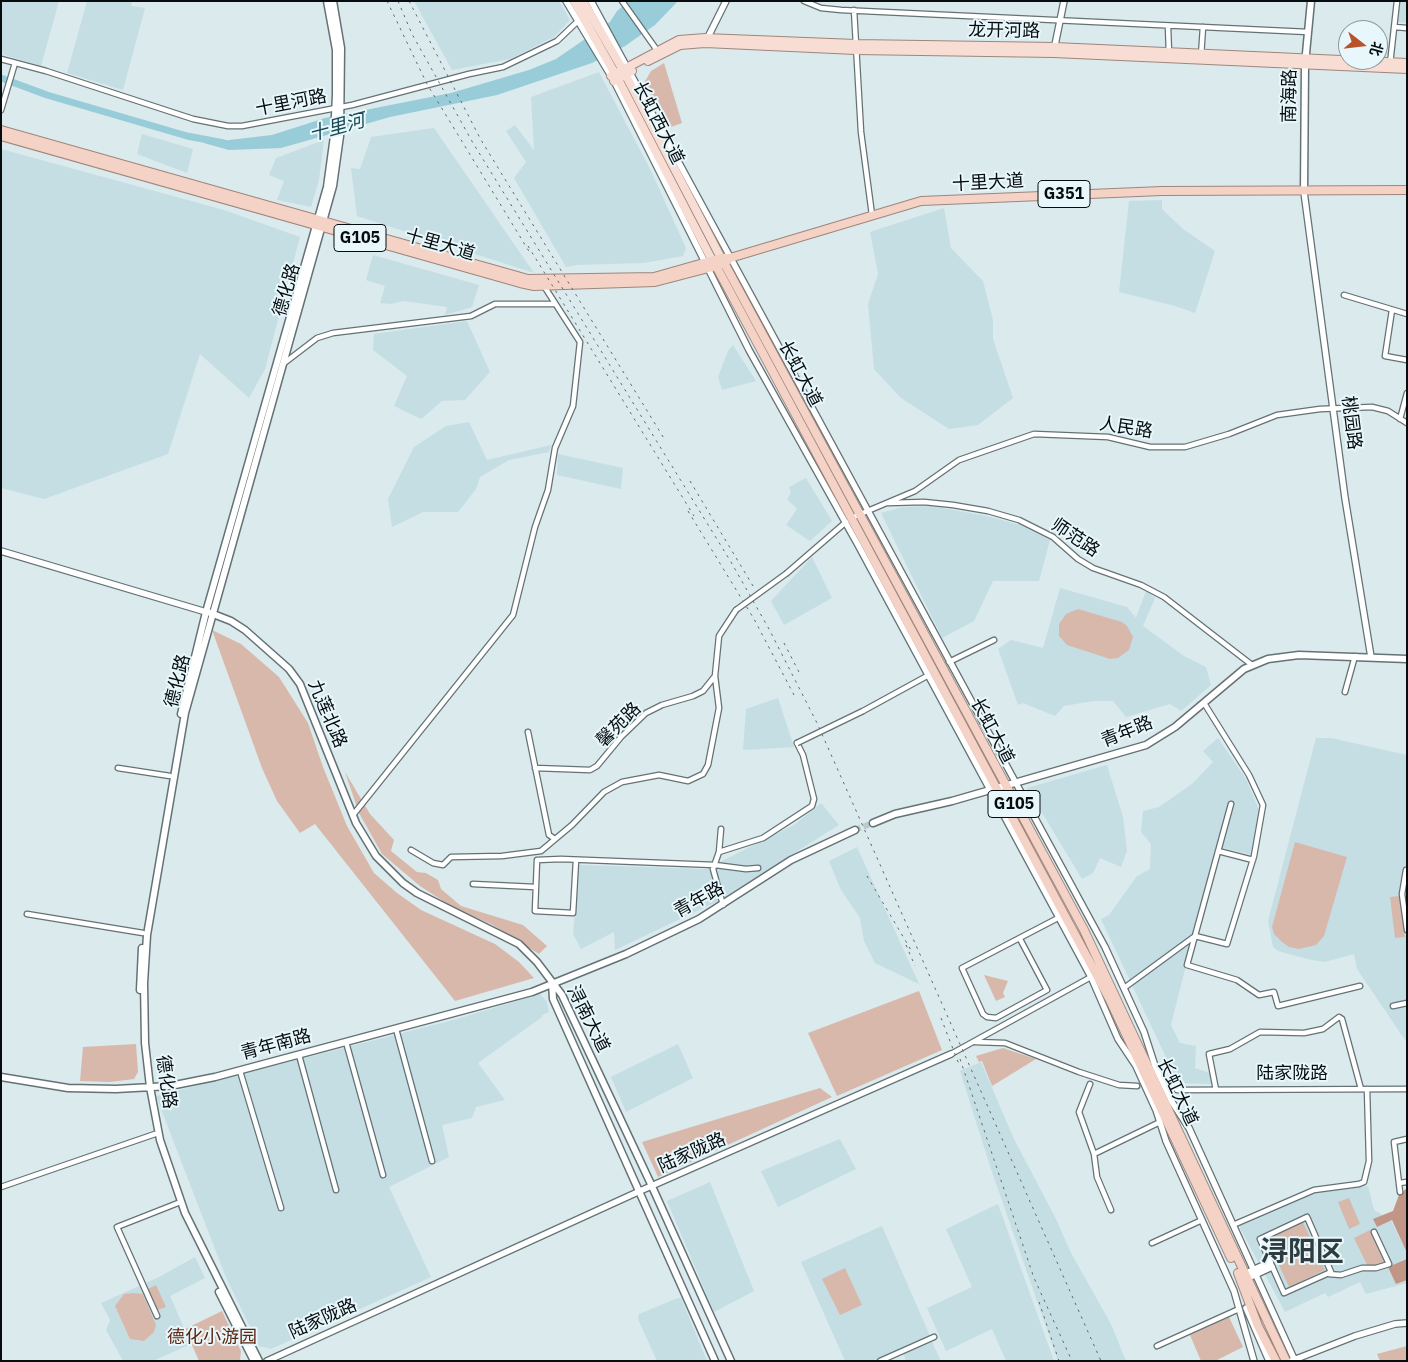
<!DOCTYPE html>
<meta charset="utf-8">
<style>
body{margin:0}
#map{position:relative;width:1408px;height:1362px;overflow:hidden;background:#daeaed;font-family:"IBM Plex Sans","Noto Sans SC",sans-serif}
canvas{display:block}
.frame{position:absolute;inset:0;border:2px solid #070c0e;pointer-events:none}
.north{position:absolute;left:1338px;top:20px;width:50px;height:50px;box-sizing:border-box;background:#e7f7fb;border:1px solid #8d999c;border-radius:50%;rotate:106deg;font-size:14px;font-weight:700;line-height:20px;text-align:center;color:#070c0e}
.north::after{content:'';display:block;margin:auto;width:18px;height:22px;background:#b9522a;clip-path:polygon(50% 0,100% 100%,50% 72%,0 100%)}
</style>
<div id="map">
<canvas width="1408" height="1362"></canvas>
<div class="frame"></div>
<div class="north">北</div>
</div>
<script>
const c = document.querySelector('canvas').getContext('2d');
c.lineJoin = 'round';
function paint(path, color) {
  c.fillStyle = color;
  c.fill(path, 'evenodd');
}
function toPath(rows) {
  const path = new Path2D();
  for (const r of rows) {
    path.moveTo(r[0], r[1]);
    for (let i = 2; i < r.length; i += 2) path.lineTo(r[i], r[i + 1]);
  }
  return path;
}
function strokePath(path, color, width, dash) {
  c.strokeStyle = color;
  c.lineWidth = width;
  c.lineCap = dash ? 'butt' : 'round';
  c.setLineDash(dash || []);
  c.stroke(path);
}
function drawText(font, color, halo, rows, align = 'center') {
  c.font = font + ' "IBM Plex Sans","Noto Sans SC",sans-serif';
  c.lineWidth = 4;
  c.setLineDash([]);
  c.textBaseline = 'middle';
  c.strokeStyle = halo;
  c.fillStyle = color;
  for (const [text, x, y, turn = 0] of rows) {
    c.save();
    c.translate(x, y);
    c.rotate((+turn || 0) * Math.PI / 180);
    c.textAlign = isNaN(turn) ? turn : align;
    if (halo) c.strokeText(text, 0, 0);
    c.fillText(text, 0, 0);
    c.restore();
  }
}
paint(toPath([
 [1,1,59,1,41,66,1,54],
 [87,1,132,1,131,6,145,8,123,90,67,73],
 [414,1,559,1,570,20,554,37,510,59,452,70],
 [1395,1,1407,1,1407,23,1393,22],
 [599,72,651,171,686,248,683,256,644,263,577,265,566,267,514,178,526,162,506,131,515,125,534,150,531,97],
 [434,128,534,273,357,216,351,168,360,169,371,137],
 [142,134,193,149,187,173,137,154],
 [324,140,319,180,311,207,277,200,284,181,269,175,276,158],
 [1,149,224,210,300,237,265,369,249,398,200,354,168,454,44,499,1,488],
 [1162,200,1162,209,1183,229,1215,251,1195,313,1175,306,1119,292,1129,201],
 [944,208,951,248,983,281,993,320,993,339,1013,398,978,425,949,429,901,398,874,369,868,304,878,274,870,232],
 [373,255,479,285,472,307,445,315,447,307,403,301,391,304,380,303,385,286,366,280],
 [467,321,490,372,465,400,442,401,421,419,394,406,407,376,373,350,374,334],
 [733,345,756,381,722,390,718,377,728,351],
 [469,422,487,460,551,445,549,452,509,460,480,477,476,489,458,512,423,512,392,527,388,499,414,447,446,426],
 [558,454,623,468,621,489,557,475],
 [806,478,832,521,810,541,786,525,797,509,787,499,791,493,789,487],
 [931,506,987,516,1020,525,1050,540,1039,581,993,581,974,621,942,638,881,513,903,507],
 [812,557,832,598,784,625,771,601],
 [1060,588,1127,607,1136,618,1146,591,1155,598,1143,626,1184,656,1206,667,1211,685,1181,711,1170,704,1126,717,1113,701,1093,701,1064,706,1055,716,1023,703,1018,705,998,649,1011,640,1043,648],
 [778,698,794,747,743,750,746,709],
 [1218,738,1246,779,1259,810,1251,855,1216,846,1171,1025,1180,1043,1196,1046,1195,1068,1210,1073,1211,1084,1178,1083,1101,919,1109,915,1137,876,1150,869,1151,844,1141,832,1143,811,1159,807,1192,784,1213,762,1203,751],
 [1316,738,1331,738,1407,755,1407,1043,1357,969,1354,954,1325,962,1307,959,1278,951,1273,947,1268,921],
 [1107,765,1123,817,1127,851,1121,867,1100,858,1093,873,1082,879,1027,788],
 [821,803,839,825,716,902,615,950,614,932,581,949,573,934,579,865,706,869,794,825],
 [857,847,919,984,875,963,864,941,860,918,841,890,829,861],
 [540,994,547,1002,549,1012,542,1015,542,1017,478,1063,505,1100,476,1107,472,1118,442,1125,449,1157,389,1187,431,1277,271,1349,259,1346,225,1275,156,1096,457,1019],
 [678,1044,693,1078,626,1112,611,1077],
 [981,1062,1014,1139,1056,1219,1071,1253,1111,1324,1126,1361,1058,1361,991,1169,960,1071],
 [840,1139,856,1169,778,1207,761,1171],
 [710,1182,754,1291,714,1312,667,1201],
 [1368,1186,1374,1210,1391,1220,1407,1253,1407,1283,1366,1294,1360,1282,1328,1297,1325,1293,1285,1312,1239,1226,1317,1192],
 [998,1204,1054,1361,1006,1361,992,1329,946,1351,927,1308,972,1287,946,1229],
 [882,1226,930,1336,872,1361,845,1361,801,1262],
 [195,1257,205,1278,170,1296,191,1344,153,1361,123,1361,106,1330,110,1320,101,1303,159,1277],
 [678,1298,681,1298,707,1361,657,1361,638,1319,639,1314],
 [932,1342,941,1361,906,1361,903,1353]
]), '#c5dee4');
paint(toPath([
 [664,63,682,123,671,127,644,83,651,71],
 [1078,609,1122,622,1127,626,1133,637,1129,650,1118,658,1110,659,1067,645,1059,636,1059,624,1066,614],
 [212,630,241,644,279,677,308,723,323,767,347,826,374,873,397,893,421,910,495,944,519,962,534,978,455,1001,315,824,300,833,277,801,262,768],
 [345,772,370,814,394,840,391,851,417,872,426,873,438,880,441,889,461,906,523,925,547,946,539,954,491,924,454,908,420,886,382,854,359,813],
 [1295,842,1347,857,1324,936,1316,945,1299,949,1289,947,1282,942,1274,934,1272,927],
 [1400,896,1405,937,1395,938,1390,897],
 [984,975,1008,981,1003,993,1005,997,996,1001],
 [919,991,942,1050,837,1096,808,1033],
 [136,1044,138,1072,134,1079,110,1082,80,1081,83,1047],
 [1003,1048,1036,1059,992,1086,982,1061,979,1062,976,1056],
 [820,1088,832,1097,658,1177,642,1142],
 [1349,1198,1360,1224,1349,1229,1338,1202],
 [1303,1222,1325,1270,1289,1287,1267,1239],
 [1370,1230,1385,1263,1368,1267,1354,1238],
 [845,1268,862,1305,840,1315,822,1279],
 [156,1285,166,1307,158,1310,148,1289],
 [133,1293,143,1294,156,1325,154,1332,144,1341,130,1339,115,1306,124,1294],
 [222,1311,241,1351,240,1361,199,1361,185,1329],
 [1229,1317,1243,1347,1215,1361,1201,1361,1190,1335],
 [1407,1346,1407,1361,1380,1361,1377,1354]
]), '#d9b8ac');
paint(toPath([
 [1407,1188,1407,1253,1392,1220,1377,1227,1373,1219,1393,1211,1399,1195],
 [1407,1259,1407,1280,1396,1284,1388,1267]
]), '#c29687');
paint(toPath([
 [629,1,678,1,655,25,625,46,592,63,497,95,390,117,281,148,229,150,204,143,272,135,325,118,451,93,529,70,556,59,610,22,617,11]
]), '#97ccd8');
strokePath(toPath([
 [1,78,47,95,187,136,224,143]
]), '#97ccd8', 7);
strokePath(toPath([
 [1164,1089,1177,1090]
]), '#bac9cc', 4.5, [4.5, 2]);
strokePath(toPath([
 [855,830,873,823]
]), '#bac9cc', 6, [6, 3]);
const minor = toPath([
 [622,1,659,53],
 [804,1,821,8,841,10,1308,32],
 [854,10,861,132,872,215],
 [1168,26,1169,54],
 [1394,27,1407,28],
 [1201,56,1203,27],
 [1,59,46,71,193,119,228,126,242,126,352,105,469,74,503,67,557,41,578,21],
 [1390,64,1397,1],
 [1,110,15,63],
 [1344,295,1407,314],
 [1392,310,1385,356,1407,360],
 [283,364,317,338,333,333,471,316,495,304,555,304],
 [1400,419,1407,393],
 [888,503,924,502,953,505,988,511,1019,520,1053,537,1078,559,1093,568,1141,585,1164,597,1252,665],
 [851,518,915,491,959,460,1034,434,1108,437,1150,447,1185,447,1229,434,1277,415,1320,409,1372,407,1388,411,1407,423],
 [787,573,846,522],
 [949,662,994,640],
 [1345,692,1355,656],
 [863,711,927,676],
 [528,732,549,835,555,839],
 [118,768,170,776],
 [535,768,590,770,597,766,621,737,646,713,662,705,693,696,703,691,715,676],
 [1231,804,1187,965,1237,980,1259,995,1274,992,1278,1006,1360,986],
 [353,815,513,615,535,527,548,490,555,448,573,406,580,342,544,286],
 [721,829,719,852,713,869,723,905],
 [411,850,433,863,443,865,451,857,502,856,541,851,572,825,604,792,622,782,659,775,688,781,703,774,708,765,719,708,715,676,719,636,736,610],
 [1218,851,1253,860],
 [719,852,763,838,812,806,814,799,803,755,797,743],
 [576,860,573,913,535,911,537,860,561,859,715,865,746,869,758,868],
 [1406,870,1402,894,1407,930],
 [473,884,535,887],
 [27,914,143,933],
 [1195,936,1227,944,1254,856,1263,805,1249,775,1204,703],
 [1020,939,1047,990,996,1018,987,1017,983,1014,962,968,1058,918],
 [1124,988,1195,936],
 [1393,1006,1407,1003],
 [396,1029,432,1161],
 [346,1042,383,1175],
 [975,1042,1005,1043,1079,1072,1119,1085,1137,1086],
 [951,1054,1091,977],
 [299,1055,336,1190],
 [240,1071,281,1208],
 [1090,1084,1079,1112,1094,1154,1097,1177,1111,1210],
 [1177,1090,1407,1089],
 [1216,1090,1209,1054,1230,1049,1260,1032,1304,1033,1323,1029,1339,1017,1342,1019,1361,1089],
 [1094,1154,1160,1122],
 [1399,1183,1407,1182],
 [1,1187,155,1134],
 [1400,1192,1394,1142,1407,1139],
 [1307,1217,1331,1272,1284,1293,1260,1239,1307,1217],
 [1233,1225,1314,1190,1359,1184,1364,1182,1369,1161,1367,1089],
 [1152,1243,1202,1220],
 [1329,1274,1341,1275,1362,1268,1376,1268,1389,1264,1374,1232],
 [157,1316,117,1227,178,1203],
 [1157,1346,1239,1309],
 [880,1361,934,1337]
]);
const tertiary = toPath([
 [566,1,614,81,749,350,858,545,1091,977,1118,1039,1136,1066,1156,1110,1166,1141,1234,1291,1254,1361],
 [591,1,1105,947,1144,1032,1155,1066,1172,1102,1189,1128,1295,1361],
 [706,41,726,1],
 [1054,50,1064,1],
 [1304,192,1345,498,1371,657],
 [1,551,206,612],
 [1242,1275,1270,1262],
 [1244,1280,1272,1267],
 [1246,1308,1269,1361],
 [267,1361,640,1191,951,1054],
 [1291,1361,1355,1336,1395,1324,1407,1323]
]);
const secondary = toPath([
 [1304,192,1305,64,1311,1],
 [208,612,231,621,245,630,289,669,300,684,356,823,376,856,403,883,417,893,519,944,537,962,562,995,650,1182,731,1361],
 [181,714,206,612,327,187,334,136,336,95,336,50,327,1],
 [873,823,895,814,952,801,1146,745,1175,727,1244,669,1268,659,1299,655,1407,659],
 [552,983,553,999,715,1361],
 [140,990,142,948],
 [1,1077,68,1088,116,1089,170,1086,215,1077,532,992,626,954,699,919,791,860,855,830],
 [219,1292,254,1361],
 [259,1361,185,1213,160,1140,150,1087,145,1043,144,983,147,935,185,713,333,186,340,136,341,48,333,1]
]);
const primary = toPath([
 [574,1,618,79,712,260],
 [583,1,624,72,721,258],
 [648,61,680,45,705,43,855,50,1054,53,1407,69],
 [611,76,679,40,705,38,856,44,1055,47,1407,63],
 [614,81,632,71]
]);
const trunk = toPath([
 [1,130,528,279,654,277,721,258,730,258,724,264,655,282,534,286,520,283,1,136],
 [730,258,921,201,1162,191,1407,190],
 [722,259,1084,930,1286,1361],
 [715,264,1109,998,1231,1258],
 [1238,1273,1258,1326,1276,1361]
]);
strokePath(minor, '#647275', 7);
strokePath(tertiary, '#647275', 8);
strokePath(secondary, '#647275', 9);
strokePath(primary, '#9f867c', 10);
strokePath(trunk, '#9f867c', 10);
strokePath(minor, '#fff', 4.5);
strokePath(tertiary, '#fff', 5.5);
strokePath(secondary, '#fff', 6);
strokePath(primary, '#f7ddd4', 8);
strokePath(trunk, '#f4d2c6', 8);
strokePath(toPath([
 [387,1,427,84,530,253],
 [398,1,412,34,473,143,731,562,769,629,817,723,1101,1361],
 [409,1,481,140,665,440],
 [528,246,694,516],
 [690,481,753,586],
 [688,511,754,619,794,695],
 [784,643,800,674],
 [867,876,911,950],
 [906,945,915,966],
 [941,1018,960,1067],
 [960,1059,1034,1278,1072,1361],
 [1039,1302,1059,1361]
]), '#60696c', 1, [2.5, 5]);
const minorBridge = toPath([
 [736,610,787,573],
 [797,743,863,711]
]);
strokePath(minorBridge, '#647275', 7, []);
strokePath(minorBridge, '#fff', 4.5);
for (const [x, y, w] of [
 [1064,194,52],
 [360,238,52],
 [1014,804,52]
]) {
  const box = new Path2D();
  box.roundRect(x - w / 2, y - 13.5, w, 27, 4);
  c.fillStyle = '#e7f7fb';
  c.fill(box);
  strokePath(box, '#070c0e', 1);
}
drawText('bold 16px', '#070c0e', null, [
 ["G351",1064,194],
 ["G105",360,238],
 ["G105",1014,804]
]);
drawText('18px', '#070c0e', '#e7f7fb', [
 ["龙开河路",1004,31,1],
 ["南海路",1290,96,-89],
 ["十里河路",291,103,-11],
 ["长虹西大道",658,123,63],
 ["十里大道",988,183,-3],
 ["十里大道",440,245,16],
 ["德化路",287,290,-74],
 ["长虹大道",800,374,62],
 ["桃园路",1351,423,83],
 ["人民路",1126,428,9],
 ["师范路",1075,538,34],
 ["德化路",178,681,-76],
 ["九莲北路",327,714,67],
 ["馨苑路",619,725,-45],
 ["长虹大道",992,731,62],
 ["青年路",1127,732,-22],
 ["青年路",699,900,-29],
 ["浔南大道",588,1019,63],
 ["青年南路",276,1045,-15],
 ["陆家陇路",1292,1074],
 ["德化路",166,1082,82],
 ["长虹大道",1177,1092,65],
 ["陆家陇路",692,1153,-24],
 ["陆家陇路",323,1319,-24]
]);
drawText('18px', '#5d2510', '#e7f7fb', [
 ["德化小游园",212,1338]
]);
drawText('italic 19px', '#194851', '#e7f7fb', [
 ["十里河",337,128,-15]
]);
drawText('bold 28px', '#2f3c3f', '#e7f7fb', [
 ["浔阳区",1302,1253]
]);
</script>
